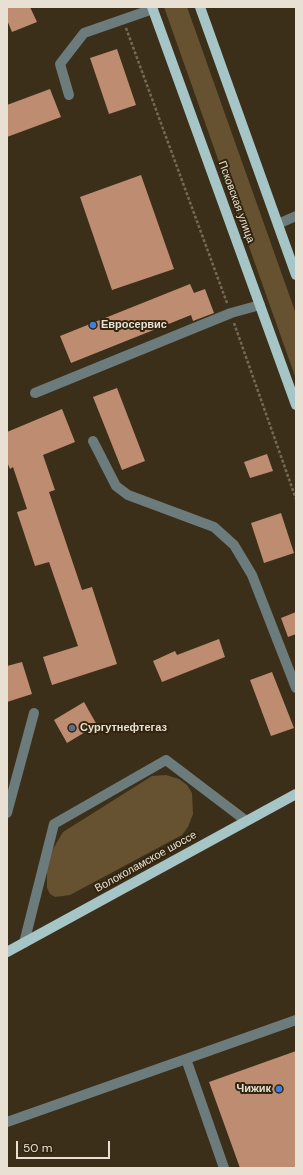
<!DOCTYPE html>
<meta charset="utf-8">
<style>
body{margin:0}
#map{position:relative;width:303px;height:1175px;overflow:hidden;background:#3c2f19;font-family:"DM Sans",sans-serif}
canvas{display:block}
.frame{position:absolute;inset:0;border:8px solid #e8e0d3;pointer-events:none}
.scale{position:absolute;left:16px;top:1141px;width:94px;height:18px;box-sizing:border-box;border:2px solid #e8e0d3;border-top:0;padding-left:5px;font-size:12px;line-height:14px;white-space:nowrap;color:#e8e0d3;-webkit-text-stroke:3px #31250f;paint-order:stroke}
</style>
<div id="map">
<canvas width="303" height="1175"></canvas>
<div class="frame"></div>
<div class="scale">50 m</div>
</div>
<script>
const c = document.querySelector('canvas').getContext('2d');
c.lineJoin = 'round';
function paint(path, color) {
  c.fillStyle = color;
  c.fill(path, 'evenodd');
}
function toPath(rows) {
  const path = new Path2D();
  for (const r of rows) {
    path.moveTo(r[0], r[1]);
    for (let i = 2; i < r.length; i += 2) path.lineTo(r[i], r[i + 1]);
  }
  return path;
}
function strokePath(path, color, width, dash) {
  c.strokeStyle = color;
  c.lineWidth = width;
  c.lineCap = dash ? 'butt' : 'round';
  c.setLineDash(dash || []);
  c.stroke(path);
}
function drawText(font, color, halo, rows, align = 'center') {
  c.font = font + ' "DM Sans",sans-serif';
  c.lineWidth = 4;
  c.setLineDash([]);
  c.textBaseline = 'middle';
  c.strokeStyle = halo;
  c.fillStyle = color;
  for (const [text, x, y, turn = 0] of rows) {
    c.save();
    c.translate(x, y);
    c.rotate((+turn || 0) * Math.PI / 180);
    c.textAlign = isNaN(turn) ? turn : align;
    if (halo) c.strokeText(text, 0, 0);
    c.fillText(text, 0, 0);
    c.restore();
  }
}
paint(toPath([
 [164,7,187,7,296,314,296,379],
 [166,775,179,779,187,785,192,793,193,814,188,827,182,835,70,895,55,897,50,894,47,888,47,869,53,849,63,832,152,776]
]), '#665231');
paint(toPath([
 [7,7,30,7,37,22,12,32,7,20],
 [117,49,136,105,109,114,90,58],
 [50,89,61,117,7,137,7,105],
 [141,175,174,269,112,290,80,197],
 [190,284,194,293,205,289,214,313,193,321,191,315,71,363,60,336],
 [117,388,145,461,122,470,93,397],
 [62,409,75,442,43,455,55,490,49,492,82,590,92,587,117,664,52,685,43,657,78,646,49,562,35,566,17,512,27,509,13,467,10,469,7,462,7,432],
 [267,454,273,471,250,478,244,462],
 [281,513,294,553,264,563,251,523],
 [296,612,296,634,288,637,281,618],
 [219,639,225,657,162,682,153,661,175,651,177,655],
 [22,662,32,694,7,702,7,666],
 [272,672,294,728,271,736,250,680],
 [84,702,97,725,67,743,54,720],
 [296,1051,296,1168,240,1168,209,1082]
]), '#bd8c71');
strokePath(toPath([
 [126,28,227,303],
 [234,323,296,499]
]), '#746956', 2.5, [3, 2]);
strokePath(toPath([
 [69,95,60,64,84,33,153,9],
 [278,224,296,216],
 [35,393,231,313,260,305],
 [93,441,116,486,128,495,214,527,234,545,252,575,296,688],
 [7,813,34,713],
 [24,943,54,824,166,760,245,820],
 [7,1122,186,1059],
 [224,1168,186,1059,296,1020]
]), '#6c7b7c', 10);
strokePath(toPath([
 [152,7,296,405],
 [200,7,296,275],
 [7,952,296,794]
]), '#a6c5c7', 10);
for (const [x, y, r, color] of [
 [93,325,4,"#3f7fe0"],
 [72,728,4,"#5c6f8a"],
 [279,1089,4,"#3f7fe0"]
]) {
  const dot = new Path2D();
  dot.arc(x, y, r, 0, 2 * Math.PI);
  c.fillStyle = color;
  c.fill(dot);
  strokePath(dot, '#31250f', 1.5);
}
drawText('11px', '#e8e0d3', '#31250f', [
 ["Псковская улица",236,202,70],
 ["Волоколамское шоссе",146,862,-29]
]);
drawText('bold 11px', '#e8e0d3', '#31250f', [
 ["Евросервис",101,325],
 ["Сургутнефтегаз",80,728],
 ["Чижик",271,1089,"right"]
], 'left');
</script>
